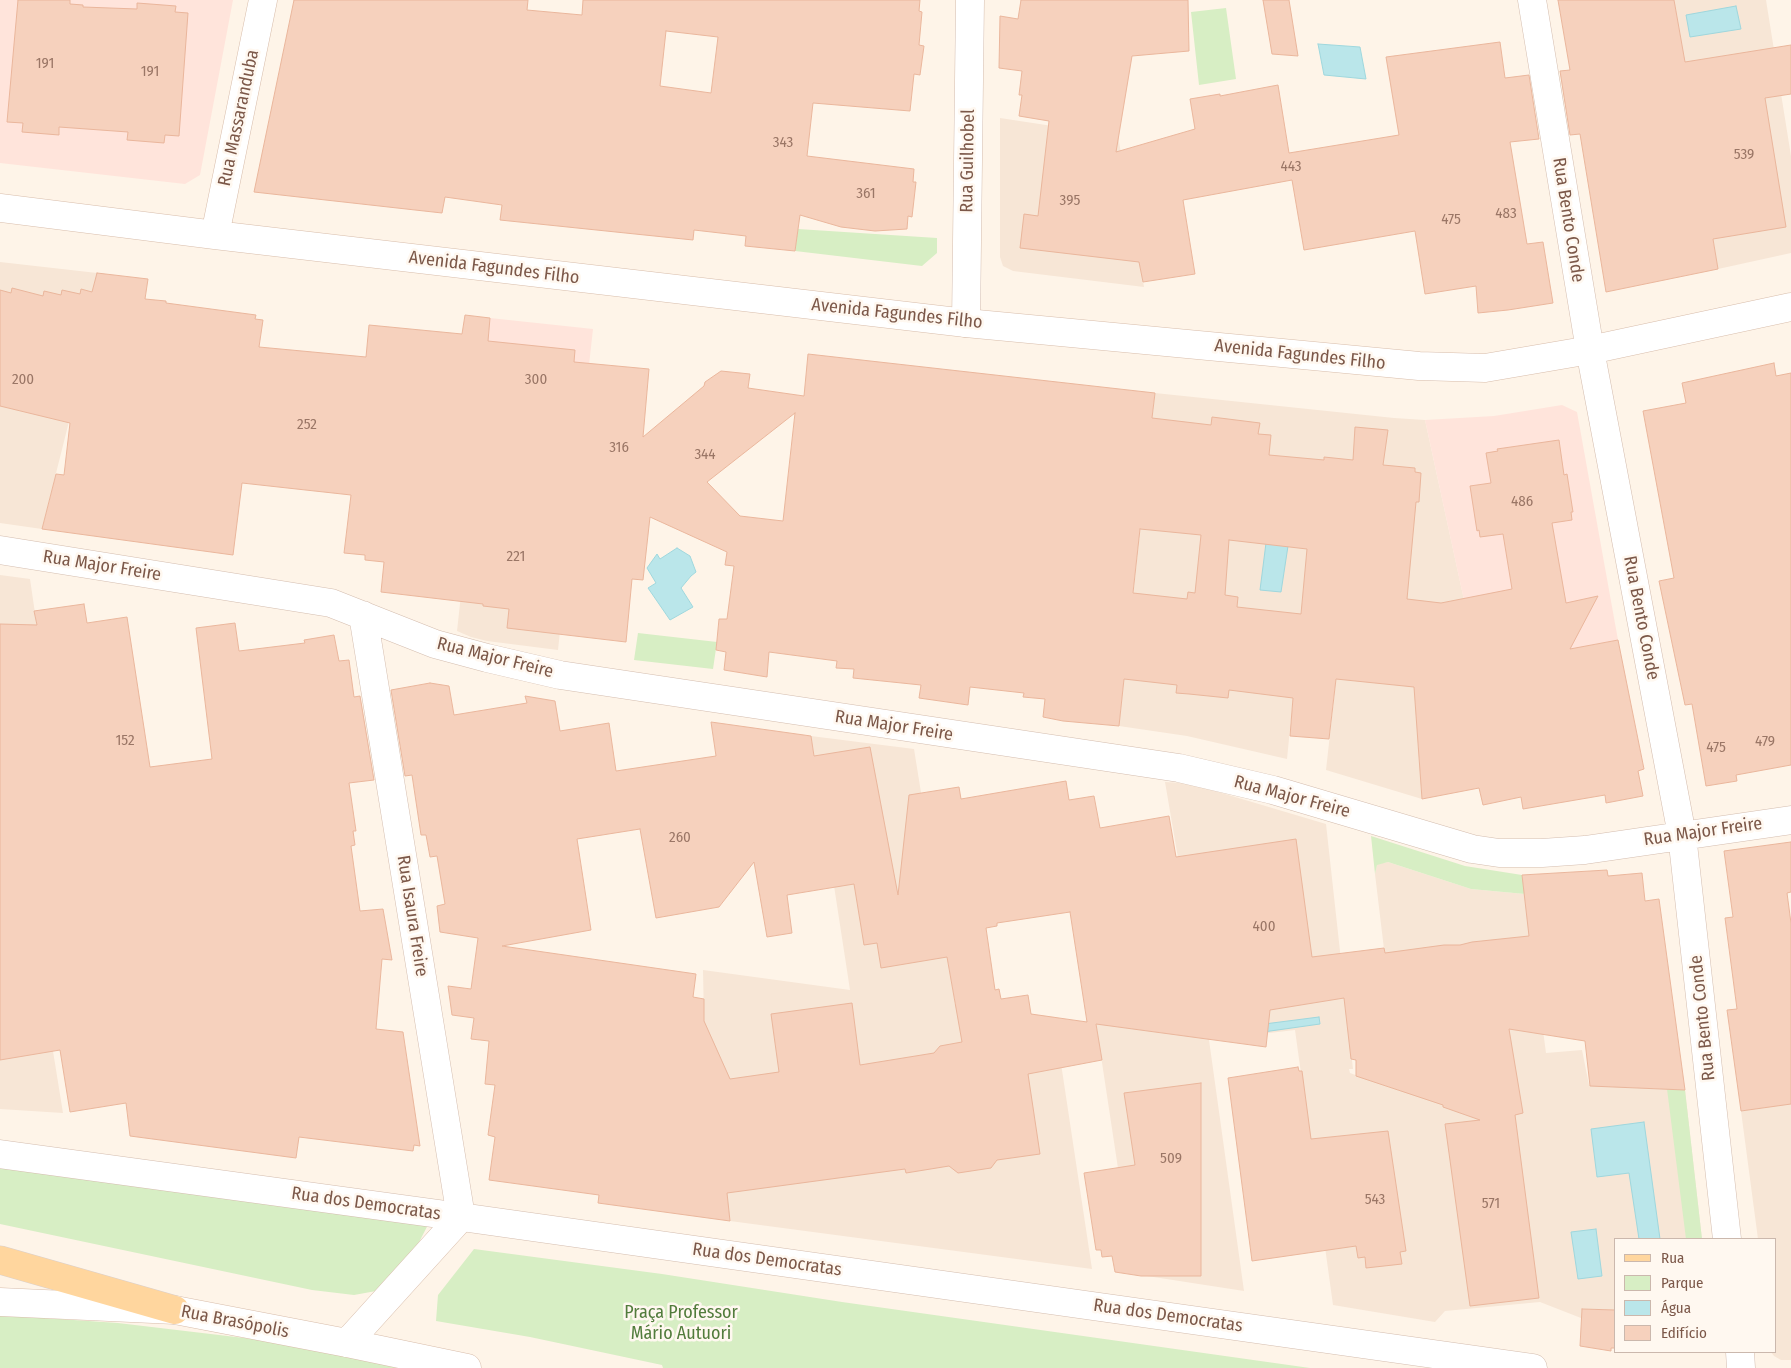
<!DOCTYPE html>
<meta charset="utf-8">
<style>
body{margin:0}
#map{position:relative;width:1791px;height:1368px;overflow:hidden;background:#fef4e8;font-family:"Fira Sans Condensed",sans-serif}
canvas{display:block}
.legend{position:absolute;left:1614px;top:1238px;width:162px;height:115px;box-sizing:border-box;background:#fff8f0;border:1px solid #cbb8ad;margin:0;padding:6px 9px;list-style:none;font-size:15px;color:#7c5849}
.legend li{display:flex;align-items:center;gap:10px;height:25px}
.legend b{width:25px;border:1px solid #cbb8ad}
</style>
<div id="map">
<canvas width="1791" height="1368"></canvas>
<ul class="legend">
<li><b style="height:6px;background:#ffd69e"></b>Rua</li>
<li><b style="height:14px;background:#d7eec4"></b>Parque</li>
<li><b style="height:14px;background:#bae6ea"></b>Água</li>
<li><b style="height:14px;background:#f6d1bd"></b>Edifício</li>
</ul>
</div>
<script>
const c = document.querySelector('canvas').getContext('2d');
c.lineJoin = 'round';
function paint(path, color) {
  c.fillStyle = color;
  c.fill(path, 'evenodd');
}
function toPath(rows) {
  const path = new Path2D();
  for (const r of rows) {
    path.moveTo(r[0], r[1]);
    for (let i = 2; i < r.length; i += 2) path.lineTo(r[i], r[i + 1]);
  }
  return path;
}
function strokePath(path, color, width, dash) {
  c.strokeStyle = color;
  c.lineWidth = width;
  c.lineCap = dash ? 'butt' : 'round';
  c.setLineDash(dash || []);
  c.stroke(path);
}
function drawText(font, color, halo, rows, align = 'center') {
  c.font = font + ' "Fira Sans Condensed",sans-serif';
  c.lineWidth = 5;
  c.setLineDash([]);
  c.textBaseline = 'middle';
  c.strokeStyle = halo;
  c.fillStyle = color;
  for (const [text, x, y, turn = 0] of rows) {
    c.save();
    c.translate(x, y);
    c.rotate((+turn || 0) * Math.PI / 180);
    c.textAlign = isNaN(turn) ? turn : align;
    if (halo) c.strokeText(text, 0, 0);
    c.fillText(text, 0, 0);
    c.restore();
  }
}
paint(toPath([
 [1674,0,1766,0,1791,156,1791,253,1718,269],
 [1000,118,1118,136,1144,287,1013,271,1003,266,1000,257],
 [0,262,106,274,42,529,0,523],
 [1155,393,1394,418,1425,420,1487,706,1416,701,1422,799,1326,770,1346,591,1304,588,1287,759,1187,736,1119,726],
 [575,491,558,650,487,641,471,637,457,631,469,522],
 [0,575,30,579,75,886,25,878,63,1113,0,1109],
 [811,736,914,749,955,1004,1054,1017,1092,1269,730,1221,704,1022,703,970,850,990],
 [1165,782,1183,783,1215,791,1326,824,1353,1069,1349,1069,1350,1073,1401,1091,1375,874,1377,864,1388,862,1471,889,1525,894,1546,1053,1582,1050,1589,1085,1685,1090,1702,1239,1615,1239,1615,1310,1582,1309,1581,1318,1540,1302,1445,1311,1435,1322,1333,1305,1295,1030,1209,1040,1244,1291,1134,1274,1096,1023,1209,1039],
 [1791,1103,1791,1360,1781,1360,1774,1356,1771,1352,1775,1352,1775,1239,1758,1239,1741,1111]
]), '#f7e6d6');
paint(toPath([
 [0,0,233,0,200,175,185,184,0,163],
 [490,318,593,329,575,491,473,480],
 [1562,405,1577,412,1618,640,1591,645,1592,653,1478,665,1425,420,1494,416]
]), '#ffe4db');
paint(toPath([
 [1226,8,1236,79,1199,85,1191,12],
 [798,229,937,238,937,253,922,266,795,251],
 [638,633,717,642,713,669,634,660],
 [1371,836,1465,866,1522,875,1525,894,1471,889,1388,862,1377,865,1375,874],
 [1667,1089,1685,1090,1702,1239,1686,1239],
 [0,1164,430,1221,416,1248,376,1291,354,1295,312,1290,0,1224],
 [474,1249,662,1274,842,1302,1310,1368,663,1368,662,1365,530,1337,436,1321,438,1295],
 [0,1315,118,1323,278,1342,423,1368,0,1368]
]), '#d7eec4');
const water = toPath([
 [1736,6,1741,29,1690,37,1686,15,1736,6],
 [1318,44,1360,47,1366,79,1324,75,1318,44],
 [1266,543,1288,546,1281,592,1260,590,1266,543],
 [677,548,690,556,696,572,691,576,681,588,693,607,670,620,648,588,656,583,647,568,657,554,660,559,677,548],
 [1319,1017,1320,1024,1242,1035,1241,1027,1319,1017],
 [1644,1122,1660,1239,1639,1239,1629,1173,1597,1177,1591,1129,1644,1122],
 [1596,1229,1602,1276,1578,1279,1571,1232,1596,1229]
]);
paint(water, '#bae6ea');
strokePath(water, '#9fd7dd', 1);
const building = toPath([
 [18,0,70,0,70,4,83,5,83,7,137,9,137,3,176,6,175,12,188,13,179,136,165,135,164,143,127,140,128,132,59,127,59,135,22,132,23,123,7,122,18,0],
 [294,0,528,0,527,10,582,15,583,0,920,0,919,11,922,12,919,45,924,46,920,75,914,74,910,111,813,103,807,156,914,169,913,182,916,182,912,217,908,216,907,229,875,231,841,227,800,215,795,251,745,246,746,236,694,230,693,240,500,220,502,205,445,197,442,213,254,192,294,0],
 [666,31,718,37,711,93,660,86,666,31],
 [1021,0,1188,0,1189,51,1132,56,1116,152,1195,129,1190,99,1220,94,1220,96,1278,85,1289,153,1399,135,1386,57,1500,42,1505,78,1529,75,1539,139,1510,142,1527,244,1543,242,1553,303,1508,310,1478,313,1476,286,1425,294,1415,231,1304,250,1292,180,1183,200,1195,274,1143,282,1139,262,1020,248,1024,214,1038,216,1049,121,1019,116,1022,95,1019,95,1022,71,999,68,1000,16,1018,19,1021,0],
 [1263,0,1289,0,1298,56,1272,54,1263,0],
 [1558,0,1674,0,1685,62,1791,45,1791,94,1765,98,1786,227,1713,239,1718,269,1606,292,1580,134,1570,135,1560,71,1570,70,1558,0],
 [97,273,148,279,145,299,166,301,166,303,256,315,255,319,263,320,259,347,366,357,369,325,462,334,465,315,490,318,488,341,575,350,574,362,649,369,643,437,704,386,705,382,721,371,750,374,748,388,804,396,808,354,1155,393,1152,418,1211,425,1212,417,1260,423,1258,434,1271,435,1269,455,1324,460,1324,457,1353,460,1355,427,1388,430,1383,465,1415,468,1415,472,1421,473,1419,502,1416,502,1407,599,1441,603,1512,589,1503,534,1480,537,1479,530,1477,531,1470,486,1491,483,1486,453,1498,451,1497,449,1559,440,1564,475,1567,474,1573,512,1571,512,1572,520,1552,523,1566,603,1598,596,1570,649,1618,640,1644,769,1638,771,1643,796,1606,803,1605,795,1523,809,1521,797,1483,805,1479,788,1422,799,1414,687,1336,679,1329,739,1290,736,1293,698,1229,690,1228,698,1189,694,1176,693,1177,685,1124,679,1119,726,1063,721,1043,717,1045,699,1023,697,1024,693,970,687,968,705,919,698,921,685,853,678,854,669,836,668,837,661,769,652,767,677,724,670,726,652,716,650,719,619,727,619,734,566,725,565,727,552,650,517,643,580,632,579,626,642,507,628,509,609,483,606,483,604,381,592,384,562,365,560,365,555,344,553,351,495,242,483,233,555,42,529,56,474,64,475,70,423,0,406,0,290,11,293,12,288,43,296,44,291,61,295,62,290,80,294,81,289,92,292,97,273],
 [795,413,783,521,740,516,707,482,795,413],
 [1140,529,1201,535,1195,593,1188,592,1187,599,1133,593,1140,529],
 [1229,540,1307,549,1301,614,1237,607,1238,597,1225,595,1229,540],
 [1774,363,1776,376,1791,373,1791,765,1736,775,1737,781,1706,786,1692,704,1685,705,1659,581,1674,578,1643,411,1686,403,1682,383,1774,363],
 [84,604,87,623,127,617,150,767,212,759,196,628,235,623,239,651,305,643,304,640,334,635,339,661,349,660,354,697,360,696,374,780,349,783,356,831,353,831,355,845,351,846,360,911,383,909,392,960,382,959,376,1029,403,1032,420,1146,414,1145,413,1151,299,1137,296,1158,130,1136,126,1103,70,1112,60,1050,0,1060,0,624,37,625,34,611,84,604],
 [430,683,449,686,454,715,527,703,525,696,555,701,560,731,609,723,616,771,716,756,711,722,811,736,814,756,870,747,898,895,909,795,959,787,961,799,1066,781,1069,800,1094,796,1100,828,1169,816,1176,857,1296,839,1312,957,1384,948,1385,953,1444,945,1460,945,1472,942,1529,936,1522,875,1607,870,1608,876,1642,873,1645,901,1659,899,1685,1090,1590,1086,1585,1041,1509,1029,1523,1113,1515,1115,1539,1298,1470,1306,1445,1124,1480,1120,1443,1107,1443,1105,1356,1076,1356,1060,1351,1059,1344,998,1270,1010,1266,1047,1096,1024,1102,1060,1028,1074,1040,1154,997,1160,991,1168,958,1173,949,1166,906,1173,905,1169,727,1193,730,1221,598,1203,599,1195,489,1180,495,1137,488,1135,495,1085,485,1084,489,1041,471,1039,474,1018,452,1015,448,986,471,989,478,938,440,932,437,906,445,904,437,856,430,857,426,835,421,835,412,775,405,776,391,690,430,683],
 [640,829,656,918,719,907,754,862,767,937,792,933,787,895,854,884,864,945,877,943,881,968,947,957,962,1042,940,1046,934,1053,860,1065,852,1003,771,1014,779,1072,730,1079,704,1021,704,999,693,997,696,974,502,946,591,930,577,839,640,829],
 [1070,912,1087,1022,1031,1014,1028,995,1001,999,999,989,995,990,986,928,997,926,997,923,1070,912],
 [1791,842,1791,892,1787,893,1791,923,1791,1104,1741,1111,1727,1010,1737,1009,1725,918,1733,917,1724,851,1791,842],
 [1298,1067,1299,1071,1302,1071,1311,1139,1388,1131,1406,1251,1400,1252,1402,1264,1366,1268,1365,1257,1358,1258,1356,1246,1252,1261,1228,1078,1298,1067],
 [1201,1083,1201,1276,1141,1276,1115,1272,1112,1256,1102,1257,1101,1250,1096,1250,1084,1173,1135,1165,1124,1093,1201,1083],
 [1582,1309,1615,1310,1615,1348,1611,1348,1611,1351,1580,1346,1582,1309]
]);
paint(building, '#f6d1bd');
strokePath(building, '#eab69c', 1);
const street = toPath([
 [1532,0,1590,350,1682,835,1727,1239],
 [966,323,970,0],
 [0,550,331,603,435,644,487,658,560,675,1179,768,1273,790,1472,849,1499,853,1542,853,1585,850,1791,820],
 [363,615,461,1217],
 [0,1154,461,1217,1533,1368],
 [1740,1352,1741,1368]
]);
const secondary = toPath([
 [0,208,215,235,966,323,1419,366,1485,368,1590,350,1791,307],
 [215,235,263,0],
 [0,1302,175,1310,347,1343,467,1368],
 [347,1343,461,1217]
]);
const primary = toPath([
 [0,1260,175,1310]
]);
strokePath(street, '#d4bdaf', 29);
strokePath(secondary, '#d8bdab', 29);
strokePath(primary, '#dad0cc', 29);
strokePath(street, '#fff', 28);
strokePath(secondary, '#fff', 28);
strokePath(primary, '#ffd69e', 28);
drawText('15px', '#9a7666', null, [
 ["191",45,64],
 ["191",150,72],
 ["343",783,143],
 ["539",1744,155],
 ["443",1291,167],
 ["361",866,194],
 ["395",1070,201],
 ["483",1506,214],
 ["475",1451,220],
 ["200",23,380],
 ["300",536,380],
 ["252",307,425],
 ["316",619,448],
 ["344",705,455],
 ["486",1522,502],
 ["221",516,557],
 ["152",125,741],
 ["479",1765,742],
 ["475",1716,748],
 ["260",680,838],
 ["400",1264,927],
 ["509",1171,1159],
 ["543",1375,1200],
 ["571",1491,1204]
]);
drawText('18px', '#7c5849', '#fff8f0', [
 ["Rua Massaranduba",239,118,-78],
 ["Rua Guilhobel",968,161,-89],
 ["Rua Bento Conde",1568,220,81],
 ["Avenida Fagundes Filho",494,268,7],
 ["Avenida Fagundes Filho",897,314,6],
 ["Avenida Fagundes Filho",1300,355,6],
 ["Rua Major Freire",102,566,9],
 ["Rua Bento Conde",1641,618,79],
 ["Rua Major Freire",495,658,14],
 ["Rua Major Freire",894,726,9],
 ["Rua Major Freire",1292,797,15],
 ["Rua Major Freire",1703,832,-8],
 ["Rua Isaura Freire",412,916,81],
 ["Rua Bento Conde",1703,1018,-96],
 ["Rua dos Democratas",366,1204,8],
 ["Rua dos Democratas",767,1260,8],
 ["Rua dos Democratas",1168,1316,8],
 ["Rua Brasópolis",235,1322,11]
]);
drawText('18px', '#527c3c', '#fff8f0', [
 ["Praça Professor",681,1313],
 ["Mário Autuori",681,1334]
]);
</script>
